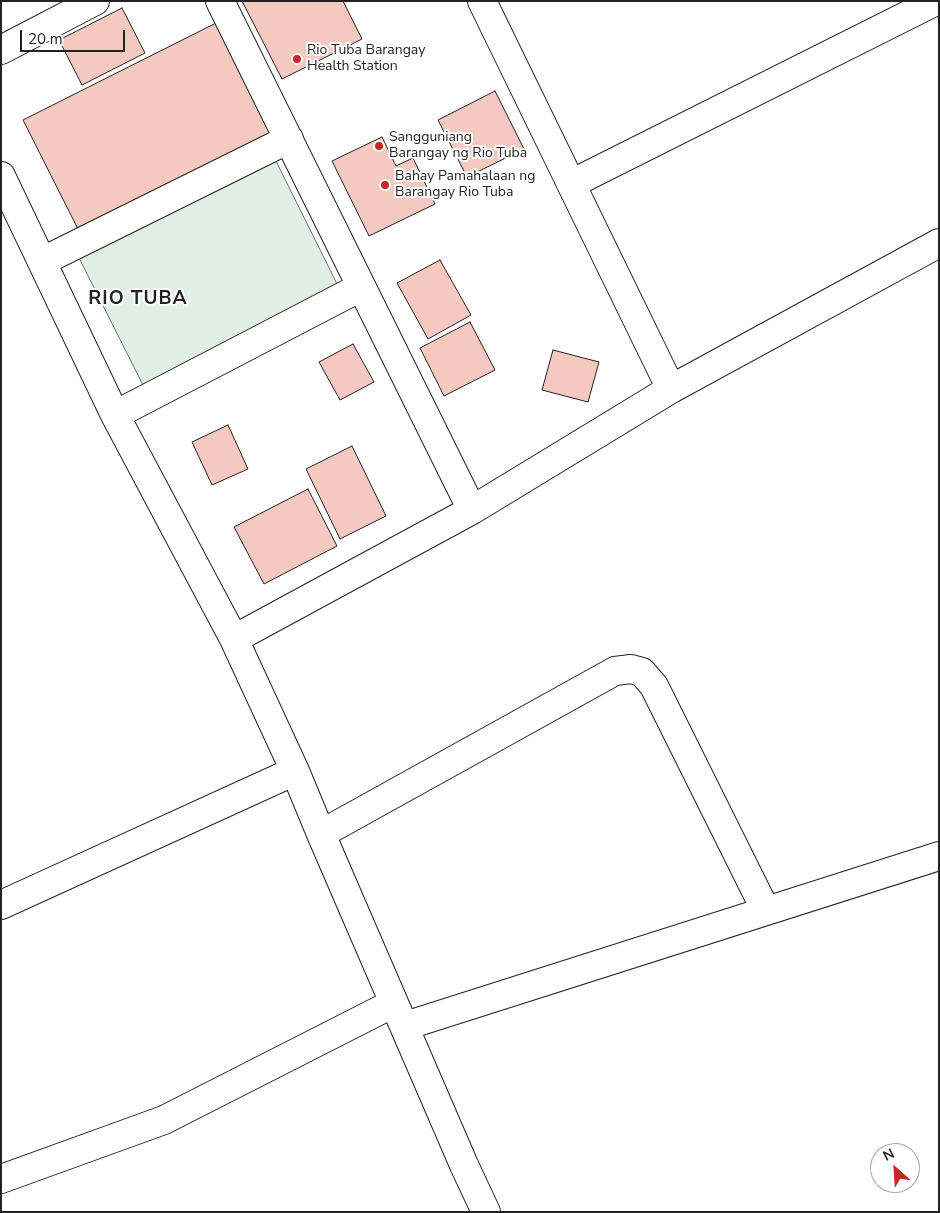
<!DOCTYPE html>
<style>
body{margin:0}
#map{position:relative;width:940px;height:1213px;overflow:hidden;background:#fff;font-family:"Nunito Sans",sans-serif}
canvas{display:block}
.frame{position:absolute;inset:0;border:2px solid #222;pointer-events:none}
.north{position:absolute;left:870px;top:1143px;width:50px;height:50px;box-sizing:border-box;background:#fff;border:1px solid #a7a7a7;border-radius:50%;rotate:334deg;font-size:14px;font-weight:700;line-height:20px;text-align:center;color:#222}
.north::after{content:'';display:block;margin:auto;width:18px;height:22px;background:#c62828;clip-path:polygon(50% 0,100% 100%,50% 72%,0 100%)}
.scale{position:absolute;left:20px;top:30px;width:105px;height:22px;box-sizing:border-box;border:2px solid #222;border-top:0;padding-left:6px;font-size:15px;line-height:18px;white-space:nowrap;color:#222;-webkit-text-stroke:4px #fff;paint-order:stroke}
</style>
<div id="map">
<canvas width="940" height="1213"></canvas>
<div class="frame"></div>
<div class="north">N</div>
<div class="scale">20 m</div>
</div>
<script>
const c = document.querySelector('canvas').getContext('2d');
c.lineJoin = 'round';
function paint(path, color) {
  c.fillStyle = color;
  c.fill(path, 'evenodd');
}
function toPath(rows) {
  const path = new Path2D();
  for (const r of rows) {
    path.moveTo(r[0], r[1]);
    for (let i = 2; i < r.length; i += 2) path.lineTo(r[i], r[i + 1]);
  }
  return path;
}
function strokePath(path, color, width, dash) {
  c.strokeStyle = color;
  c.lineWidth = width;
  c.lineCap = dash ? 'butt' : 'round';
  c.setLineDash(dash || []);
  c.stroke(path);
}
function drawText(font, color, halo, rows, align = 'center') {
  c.font = font + ' "Nunito Sans",sans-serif';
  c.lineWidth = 4;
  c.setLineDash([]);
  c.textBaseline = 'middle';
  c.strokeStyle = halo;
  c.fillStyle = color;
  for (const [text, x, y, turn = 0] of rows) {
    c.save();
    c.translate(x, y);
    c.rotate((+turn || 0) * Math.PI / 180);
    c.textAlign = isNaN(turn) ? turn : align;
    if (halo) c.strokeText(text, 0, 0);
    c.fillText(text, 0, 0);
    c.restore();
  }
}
const green = toPath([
 [273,155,339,288,143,385,76,252,273,155]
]);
paint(green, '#e0efe3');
strokePath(green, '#6f6f6f', 1);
const building = toPath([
 [242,1,343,1,362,39,282,79,242,1],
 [122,8,145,53,82,85,59,40,122,8],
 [218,22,275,136,80,233,23,120,218,22],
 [495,91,524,149,467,177,438,120,495,91],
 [382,137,396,166,413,158,435,204,369,236,332,161,382,137],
 [440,260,471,315,428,339,397,283,440,260],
 [470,322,495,370,444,396,420,348,470,322],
 [353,344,374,382,340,400,319,362,353,344],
 [553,350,599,362,588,402,542,390,553,350],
 [228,425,248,469,212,485,192,442,228,425],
 [352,446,386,516,340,539,306,469,352,446],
 [308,489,337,546,264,584,234,527,308,489]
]);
paint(building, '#f3c9c0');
strokePath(building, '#222', 1);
const minor = toPath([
 [220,1,472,510],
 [482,1,671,389],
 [1,50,95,1],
 [1,176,115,415,234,639,295,771,321,834,464,1165,486,1212],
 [571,184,936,1],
 [43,261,289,139],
 [115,415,361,287],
 [234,639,472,510,671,389,939,243],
 [321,834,615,671,631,669,642,672,654,686,766,911],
 [1,905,295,771],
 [405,1026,939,856],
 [1,1179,164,1120,394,1003]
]);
strokePath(minor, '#222', 30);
strokePath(minor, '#fff', 28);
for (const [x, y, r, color] of [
 [297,59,5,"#c62828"],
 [379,146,5,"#c62828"],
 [385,185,5,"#c62828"]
]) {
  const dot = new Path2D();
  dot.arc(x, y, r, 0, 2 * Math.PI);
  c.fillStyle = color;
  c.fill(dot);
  strokePath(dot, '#fff', 2);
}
drawText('14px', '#222', '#fff', [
 ["Rio Tuba Barangay",307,51],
 ["Health Station",307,67],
 ["Sangguniang",389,138],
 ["Barangay ng Rio Tuba",389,154],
 ["Bahay Pamahalaan ng",395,177],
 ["Barangay Rio Tuba",395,193]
], 'left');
c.letterSpacing = '1px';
drawText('bold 19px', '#222', '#fff', [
 ["RIO TUBA",138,299]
]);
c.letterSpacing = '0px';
</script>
